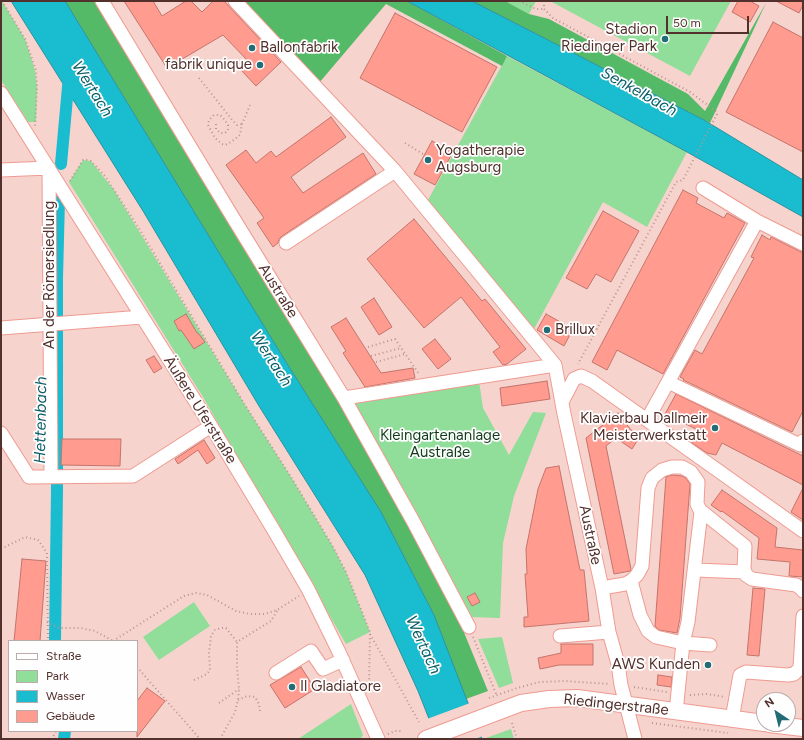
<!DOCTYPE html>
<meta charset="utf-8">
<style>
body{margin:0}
#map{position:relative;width:804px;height:740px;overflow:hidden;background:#f7d3ce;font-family:Figtree,sans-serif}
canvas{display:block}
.frame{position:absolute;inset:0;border:2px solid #52302c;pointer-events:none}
.legend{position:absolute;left:8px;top:640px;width:130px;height:92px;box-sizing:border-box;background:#fefefe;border:1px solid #b9acaa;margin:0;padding:5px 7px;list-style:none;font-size:12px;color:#52302c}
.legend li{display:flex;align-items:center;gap:8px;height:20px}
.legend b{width:20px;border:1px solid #b9acaa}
.north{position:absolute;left:756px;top:692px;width:40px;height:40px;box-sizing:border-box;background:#fefefe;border:1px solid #b9acaa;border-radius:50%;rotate:325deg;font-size:11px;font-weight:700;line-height:16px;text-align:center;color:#52302c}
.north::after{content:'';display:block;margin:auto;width:14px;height:18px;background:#226c75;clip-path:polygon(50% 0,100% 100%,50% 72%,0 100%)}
.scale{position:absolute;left:666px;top:16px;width:83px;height:18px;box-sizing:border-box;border:2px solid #52302c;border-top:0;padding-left:5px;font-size:12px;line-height:14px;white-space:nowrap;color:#52302c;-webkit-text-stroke:3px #fefefe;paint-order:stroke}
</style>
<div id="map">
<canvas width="804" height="740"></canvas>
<div class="frame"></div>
<ul class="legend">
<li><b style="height:5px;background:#fff"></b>Straße</li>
<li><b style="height:11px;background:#90de9a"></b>Park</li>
<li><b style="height:11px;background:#1abccf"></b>Wasser</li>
<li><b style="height:11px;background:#ff9b8f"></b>Gebäude</li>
</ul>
<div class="north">N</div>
<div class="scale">50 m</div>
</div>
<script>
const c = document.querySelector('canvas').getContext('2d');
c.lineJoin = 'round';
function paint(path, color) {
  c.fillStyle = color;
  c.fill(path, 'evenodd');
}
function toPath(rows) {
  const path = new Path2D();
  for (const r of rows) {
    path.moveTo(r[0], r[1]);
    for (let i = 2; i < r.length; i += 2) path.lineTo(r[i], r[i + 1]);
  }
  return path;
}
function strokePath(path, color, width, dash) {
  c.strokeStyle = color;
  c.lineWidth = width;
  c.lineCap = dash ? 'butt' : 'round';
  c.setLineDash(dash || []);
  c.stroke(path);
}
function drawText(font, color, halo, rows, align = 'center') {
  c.font = font + ' Figtree,sans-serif';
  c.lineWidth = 3.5;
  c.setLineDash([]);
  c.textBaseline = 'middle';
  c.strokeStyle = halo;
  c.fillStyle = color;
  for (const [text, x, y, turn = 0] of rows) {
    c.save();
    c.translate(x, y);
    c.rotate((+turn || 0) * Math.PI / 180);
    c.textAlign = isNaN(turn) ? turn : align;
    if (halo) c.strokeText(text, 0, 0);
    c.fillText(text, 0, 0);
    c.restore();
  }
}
paint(toPath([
 [1,1,2,1,25,39,35,70,37,88,36,122,28,122,1,80],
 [505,1,536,1,529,14],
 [550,1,731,1,690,76],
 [507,56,687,152,647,227,603,202,534,329,428,200],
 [83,160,91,161,114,190,245,405,291,477,332,545,346,572,370,632,346,644,203,397,69,182],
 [479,381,483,408,509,455,533,412,546,413,514,496,503,543,500,618,469,617,352,400],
 [194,602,210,626,159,660,143,637],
 [502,637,513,683,499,688,478,639],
 [351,704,363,735,360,739,298,739],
 [511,729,514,739,483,739]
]), '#90de9a');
paint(toPath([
 [65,1,97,1,340,401,454,608,488,691,466,699,434,615,381,512,286,362],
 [242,1,407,1,507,56,502,66,386,4,319,83],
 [472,1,505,1,529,14,549,19,688,94,705,111,766,3,710,123]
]), '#55ba67');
const water = toPath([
 [11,1,65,1,286,362,381,512,434,615,482,739,437,739,418,691,365,575,259,406,143,211,11,1],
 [407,1,472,1,704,120,803,180,803,217,687,152,407,1]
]);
paint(water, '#1abccf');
strokePath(water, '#2b929e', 1);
paint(toPath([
 [470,703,483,736,475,739,435,739,427,719]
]), '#f7d3ce');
strokePath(toPath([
 [61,164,69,76],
 [55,641,57,489,57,278,59,199],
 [64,739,65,731]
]), '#1abccf', 12);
const building = toPath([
 [124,1,153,1,162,16,186,1,191,1,202,12,213,1,224,1,281,62,256,86,241,70,249,62,223,35,167,68,124,1],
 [738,1,750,1,759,6,750,22,732,12,738,1],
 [776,1,803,1,803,5,799,13,776,1],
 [395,13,497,67,462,132,360,78,395,13],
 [773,22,803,38,803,152,726,112,773,22],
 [331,117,346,137,291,177,303,193,363,153,376,174,282,236,279,239,278,243,273,247,257,223,264,218,226,165,246,150,256,163,271,151,276,157,331,117],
 [432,141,453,152,435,185,414,174,432,141],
 [683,190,698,198,696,203,724,218,727,213,745,223,663,374,617,350,607,370,592,362,683,190],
 [603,211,639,231,611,282,596,274,587,289,566,278,603,211],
 [414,219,482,301,485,299,526,349,507,364,503,365,493,352,500,347,461,297,424,328,367,259,414,219],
 [762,235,770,240,771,237,803,253,803,411,792,432,683,380,684,379,680,377,695,350,702,354,754,258,751,257,762,235],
 [374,298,392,327,379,335,361,307,374,298],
 [186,314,197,333,198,333,205,342,194,349,181,330,179,331,174,321,186,314],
 [546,314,573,329,564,346,537,330,546,314],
 [346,318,381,373,413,368,415,378,365,387,343,353,346,351,331,327,346,318],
 [435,339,451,359,438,369,422,349,435,339],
 [154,356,162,368,154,373,146,360,154,356],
 [547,381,550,399,502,406,500,388,547,381],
 [676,394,803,456,803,485,722,443,716,455,707,453,692,443,698,430,665,414,676,394],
 [618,413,631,430,640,436,632,449,616,438,606,446,631,569,630,571,614,574,586,438,618,413],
 [62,439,121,439,120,466,61,465,62,439],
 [204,440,215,458,207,464,198,450,178,464,175,459,204,440],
 [559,466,580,570,584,570,589,621,524,627,524,617,528,617,525,574,527,574,526,549,538,489,546,468,559,466],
 [672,475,682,476,686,478,690,484,680,618,677,633,659,630,655,626,666,477,672,475],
 [803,488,803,520,791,512,803,488],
 [722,490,777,528,775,547,803,550,803,577,789,576,790,562,757,559,759,538,722,511,721,512,711,505,722,490],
 [22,559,46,561,40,641,14,641,22,559],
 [753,588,765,589,759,656,747,655,753,588],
 [475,593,480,602,472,606,467,597,475,593],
 [561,644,593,644,593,665,559,665,540,669,538,658,561,653,561,644],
 [301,667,315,689,285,708,270,685,301,667],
 [658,675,672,677,671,687,657,685,658,675],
 [147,688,165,701,137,737,137,701,147,688]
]);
paint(building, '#ff9b8f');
strokePath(building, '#c3746b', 1);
const minor = toPath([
 [102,1,232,216,344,398,555,365],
 [235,1,395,171,555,365,564,414,602,588,609,632,618,664,621,685,635,739],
 [1,93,211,426,273,529,308,589,338,650,378,739],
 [1,170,49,168,51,477],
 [703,188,757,221,803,244],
 [286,243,395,171],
 [1,328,142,317],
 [668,382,800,445,803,441],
 [344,398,413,521,469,627],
 [562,402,574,379,581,376,592,381,803,531],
 [647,420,757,221],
 [1,433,29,477,133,476,211,426],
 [695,570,745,572],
 [631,581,640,615,648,631,656,637,683,643,688,622,701,512],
 [602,588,625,584,631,581,637,575,642,566,648,488,652,478,662,470,672,467,682,467,691,472,698,482,697,504,700,510,745,546,744,569,746,575,752,579,796,585,802,589,803,591],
 [560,636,609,632],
 [276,673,311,651,323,669,343,660],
 [676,712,683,643,710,645],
 [732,719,740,675,746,672,788,675,794,674,800,668,803,616]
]);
const major = toPath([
 [769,724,803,728],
 [426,739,521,703,549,699,577,698,764,723]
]);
strokePath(minor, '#ee9b91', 15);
strokePath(major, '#ee9b91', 18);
strokePath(toPath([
 [2,1,25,39,36,70,37,88,35,126],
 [519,1,536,9,544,9],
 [544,1,544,9,553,18,690,92,717,112,717,114,683,180,676,182,578,364],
 [199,78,233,121,237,125,242,124],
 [216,124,216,129,220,133,225,133,228,130,228,125,224,119,220,115,214,115,209,120,208,125,215,138,222,144,225,145,231,142,240,135,242,124,251,103],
 [405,143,423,154],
 [70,181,83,160,87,160,91,161,105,176,140,230,245,405,291,477,332,545,346,572,370,632,369,688],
 [368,347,395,339,419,374],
 [371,356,401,348],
 [376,362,405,354],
 [1,549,25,537,38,540,47,553,48,641],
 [47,622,59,628,81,628,95,631,113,641],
 [370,634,419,722],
 [473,637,497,696],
 [113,641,184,596,196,593,207,595,236,611,250,614,265,614,277,610,299,596],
 [137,667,200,739],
 [194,680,207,674,210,670,209,653,211,636,215,630,221,628,226,628,237,642],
 [634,687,667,692],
 [690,695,707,694,725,697],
 [489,698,517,688,540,682,565,681,610,684],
 [238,700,247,696,255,697,259,704,260,711],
 [219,703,239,689],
 [512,723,517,739],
 [652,723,728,733],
 [388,734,395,731,402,731],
 [55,739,53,737,56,731],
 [220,739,235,712,238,700,239,689,237,667,237,642,271,621,277,611]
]), '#b99591', 2, [1, 3]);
strokePath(minor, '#fff', 13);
strokePath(major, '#fff', 16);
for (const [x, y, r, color] of [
 [665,39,4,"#226c75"],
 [252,48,4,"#226c75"],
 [260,65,4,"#226c75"],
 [428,160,4,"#226c75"],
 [547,330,4,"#226c75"],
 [715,428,4,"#226c75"],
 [708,665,4,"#226c75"],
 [292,687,4,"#226c75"]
]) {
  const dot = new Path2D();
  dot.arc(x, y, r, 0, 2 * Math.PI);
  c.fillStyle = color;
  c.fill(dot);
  strokePath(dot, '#fefefe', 1.5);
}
drawText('15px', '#52302c', '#fefefe', [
 ["Stadion",657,30],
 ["Riedinger Park",657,47],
 ["Ballonfabrik",260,48,"left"],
 ["fabrik unique",252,65],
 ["Yogatherapie",436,151,"left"],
 ["Augsburg",436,168,"left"],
 ["Brillux",555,330,"left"],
 ["Klavierbau Dallmeir",707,419],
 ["Meisterwerkstatt",707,436],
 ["AWS Kunden",700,665],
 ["Il Gladiatore",300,687,"left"]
], 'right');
drawText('15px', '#52302c', '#fefefe', [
 ["An der Römersiedlung",50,275,-90],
 ["Austraße",278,291,58],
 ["Äußere Uferstraße",200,410,58],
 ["Austraße",590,535,78],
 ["Riedingerstraße",616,705,6]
]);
drawText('15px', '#133c1b', '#fefefe', [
 ["Kleingartenanlage",440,436],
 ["Austraße",440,453]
]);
drawText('italic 16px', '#0b5e68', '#fefefe', [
 ["Wertach",92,89,58],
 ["Senkelbach",639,92,29],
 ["Wertach",271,359,57],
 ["Hettenbach",41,420,-89],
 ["Wertach",423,645,65]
]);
</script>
